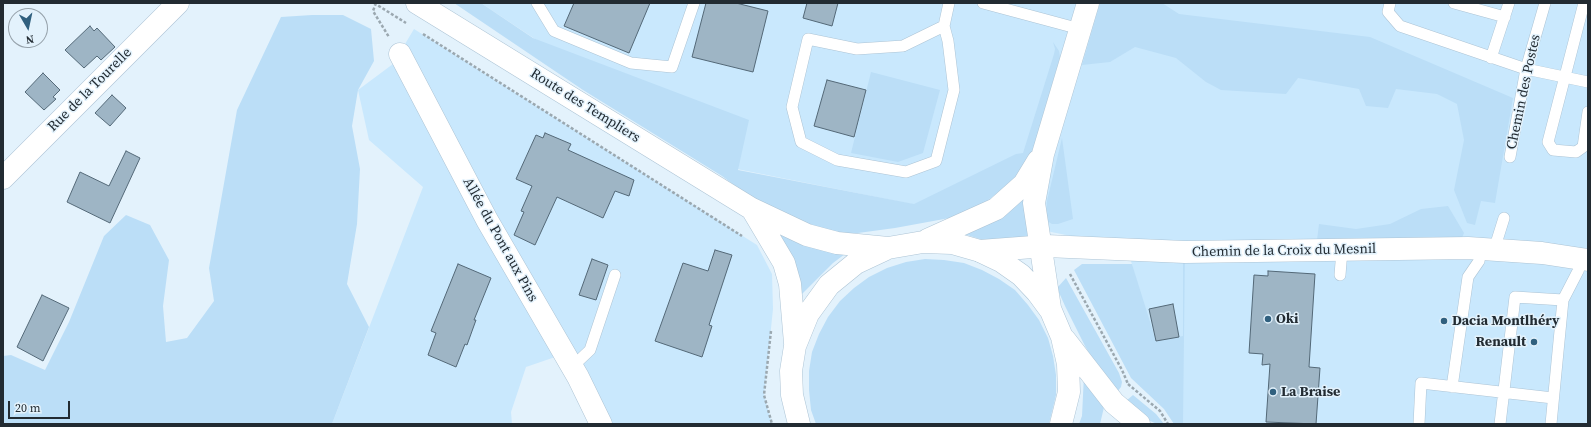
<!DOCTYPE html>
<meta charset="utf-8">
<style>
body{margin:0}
#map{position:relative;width:1591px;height:427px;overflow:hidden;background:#e3f2fc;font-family:"Source Serif 4",serif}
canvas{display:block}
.frame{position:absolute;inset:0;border:4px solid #222b32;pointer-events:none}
.north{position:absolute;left:8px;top:8px;width:40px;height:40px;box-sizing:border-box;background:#e3f2fc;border:1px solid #96a2ab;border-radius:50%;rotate:171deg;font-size:11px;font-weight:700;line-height:16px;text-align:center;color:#222b32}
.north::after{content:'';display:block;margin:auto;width:14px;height:18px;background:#30607f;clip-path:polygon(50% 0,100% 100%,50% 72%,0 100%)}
.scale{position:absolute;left:8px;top:401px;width:62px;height:18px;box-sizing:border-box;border:2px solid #222b32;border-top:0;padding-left:5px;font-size:12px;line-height:14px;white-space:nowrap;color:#222b32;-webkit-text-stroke:3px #e3f2fc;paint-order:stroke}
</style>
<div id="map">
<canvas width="1591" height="427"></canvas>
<div class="frame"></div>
<div class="north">N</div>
<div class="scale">20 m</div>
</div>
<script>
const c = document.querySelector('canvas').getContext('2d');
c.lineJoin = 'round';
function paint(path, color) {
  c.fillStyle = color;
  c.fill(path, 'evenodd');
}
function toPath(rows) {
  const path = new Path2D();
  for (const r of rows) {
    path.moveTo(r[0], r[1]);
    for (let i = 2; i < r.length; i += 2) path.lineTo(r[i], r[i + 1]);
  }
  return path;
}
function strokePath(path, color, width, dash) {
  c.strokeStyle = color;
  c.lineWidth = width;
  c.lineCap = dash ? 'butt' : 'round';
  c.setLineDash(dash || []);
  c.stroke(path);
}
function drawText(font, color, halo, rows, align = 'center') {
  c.font = font + ' "Source Serif 4",serif';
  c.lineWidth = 3;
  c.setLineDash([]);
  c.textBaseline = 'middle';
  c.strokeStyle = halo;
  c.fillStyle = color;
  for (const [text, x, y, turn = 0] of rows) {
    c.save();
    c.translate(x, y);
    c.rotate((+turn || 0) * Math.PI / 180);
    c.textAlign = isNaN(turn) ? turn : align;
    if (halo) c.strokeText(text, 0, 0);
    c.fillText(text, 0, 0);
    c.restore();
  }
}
paint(toPath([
 [481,3,1588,3,1588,424,1183,424,1146,314,1125,240,1086,239,727,167],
 [414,29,757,245,772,274,773,309,764,395,772,424,601,424,561,355,526,367,511,412,512,424,332,424,423,187,369,140,358,90,393,64]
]), '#c9e8fd');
paint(toPath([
 [454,3,481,3,533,38,749,120,738,170,914,204,1016,154,1023,153,1054,54,1055,49,1053,42,1059,51,1060,57,1031,156,1013,181,989,199,966,215,895,228,858,233,828,233,758,203,722,176,583,90],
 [1100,3,1162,3,1179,14,1370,37,1513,98,1495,203,1481,201,1475,225,1467,223,1454,190,1464,140,1457,104,1437,94,1396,89,1388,108,1366,106,1359,89,1298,78,1286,94,1221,90,1206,82,1176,58,1135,47,1110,62,1082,65],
 [312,15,343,15,371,29,374,61,358,90,352,126,360,169,357,224,347,284,369,327,332,424,3,424,3,356,11,355,45,370,69,322,104,236,126,215,150,225,169,260,163,306,166,342,187,338,214,301,209,268,237,110,281,17],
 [871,72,940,90,923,153,898,162,851,153],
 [1062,138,1073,219,1058,224,1052,224,1046,220,1047,201],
 [1030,184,1026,209,1028,237,983,240,961,233],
 [1448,206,1464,233,1461,240,1317,240,1319,224,1356,229,1390,224,1421,209],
 [773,228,849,251,833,263,799,297],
 [1183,252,1185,252,1183,424,1174,424,1164,409,1131,378,1074,270,1082,264,1132,264,1156,341,1183,336],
 [925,259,944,260,964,263,982,270,999,279,1015,290,1028,305,1039,320,1048,338,1053,356,1056,375,1056,395,1049,424,816,424,811,410,809,390,809,371,812,352,819,334,828,317,840,301,854,288,869,277,887,268,906,262],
 [1066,278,1119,373,1122,382,1121,387,1117,392,1102,375,1085,346,1065,306,1057,288],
 [1084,375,1105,403,1100,424,1079,424,1082,416],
 [1133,395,1156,414,1164,424,1157,424,1148,420,1126,401]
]), '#bbdef7');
const building = toPath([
 [574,3,650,3,629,53,564,26,574,3],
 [706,3,736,3,768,11,753,72,692,57,706,3],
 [807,3,838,3,832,26,803,18,807,3],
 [90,26,94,31,97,28,115,47,101,60,97,56,84,68,65,50,90,26],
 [43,73,60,90,53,97,56,99,44,110,25,92,43,73],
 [827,80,866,90,854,137,814,126,827,80],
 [112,95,126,108,110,126,95,113,112,95],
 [545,133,571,144,568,150,634,180,629,196,615,191,603,218,557,197,535,245,514,235,524,212,521,211,532,186,516,179,536,135,543,138,545,133],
 [126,151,140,158,110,223,67,202,80,172,109,186,126,151],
 [715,250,732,255,709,325,712,326,702,357,655,341,683,263,708,271,715,250],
 [592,259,608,265,596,300,579,295,592,259],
 [458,264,491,278,474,320,476,320,467,345,465,344,456,367,428,355,436,333,431,331,458,264],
 [1268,271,1315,274,1309,367,1320,368,1316,424,1266,422,1270,364,1262,365,1263,354,1249,353,1254,275,1268,276,1268,271],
 [42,295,69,308,43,361,17,347,42,295],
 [1173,304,1179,337,1156,341,1149,309,1173,304]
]);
paint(building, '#9eb5c5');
strokePath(building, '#546978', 1);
const lane = toPath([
 [537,3,554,31,631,63,672,67,694,3],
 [983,3,1080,29],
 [1390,3,1388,12,1400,26,1526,69,1588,82],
 [1454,3,1505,17],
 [1584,3,1548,142,1553,150,1576,152,1583,147,1588,112],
 [944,26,903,46,857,49,808,39,792,107,801,142,837,160,906,172,936,161,954,90,948,41,944,26,949,3],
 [1491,58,1509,3],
 [1510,157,1526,69,1545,3],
 [1494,250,1504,218],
 [1340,275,1342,250],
 [572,367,590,350,615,275],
 [1452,387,1468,277,1479,261,1481,249],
 [1419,424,1421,383,1553,398],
 [1500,424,1515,297,1563,300],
 [1551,424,1563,300,1578,271,1582,260]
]);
const street = toPath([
 [400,54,487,220,578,377,601,424],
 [3,178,178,3],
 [980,251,1046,246,1185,252,1468,248,1542,253,1588,260]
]);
const secondary = toPath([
 [417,3,752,209,807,235,837,243,888,248],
 [752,209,784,263,790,284,795,343],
 [927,240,996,209,1024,184,1038,161],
 [1050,308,1034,203,1043,154,1088,3],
 [1065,340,1114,403,1139,424],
 [799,424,792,395,791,371,795,346,808,314,829,285,856,263,888,248,923,242,952,243,980,251,1001,261,1021,275,1037,292,1051,311,1062,337,1068,364,1069,392,1061,424]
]);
strokePath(lane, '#adc4d5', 12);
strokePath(street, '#adc4d5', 23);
strokePath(secondary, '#adc4d5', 23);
strokePath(toPath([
 [374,3,406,23],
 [376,3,373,11,389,37],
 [423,34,742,236],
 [1070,274,1122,370,1128,384],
 [771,331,764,395,772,424],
 [1128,384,1160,411,1168,424]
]), '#9ba8b0', 2.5, [3, 2]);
strokePath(lane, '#fff', 11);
strokePath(street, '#fff', 22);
strokePath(secondary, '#fff', 22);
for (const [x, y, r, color] of [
 [1268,319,4,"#30607f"],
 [1444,321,4,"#30607f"],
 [1534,342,4,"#30607f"],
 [1273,392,4,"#30607f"]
]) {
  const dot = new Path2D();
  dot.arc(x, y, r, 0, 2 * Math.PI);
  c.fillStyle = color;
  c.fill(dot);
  strokePath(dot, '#e3f2fc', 1.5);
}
drawText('14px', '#222b32', '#e3f2fc', [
 ["Rue de la Tourelle",90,90,-45],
 ["Chemin des Postes",1524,92,-78],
 ["Route des Templiers",585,106,32],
 ["Allée du Pont aux Pins",500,240,61],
 ["Chemin de la Croix du Mesnil",1284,251,-1]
]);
drawText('bold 14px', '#222b32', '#e3f2fc', [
 ["Oki",1276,319],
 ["Dacia Montlhéry",1452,321],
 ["Renault",1526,342,"right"],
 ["La Braise",1281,392]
], 'left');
</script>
